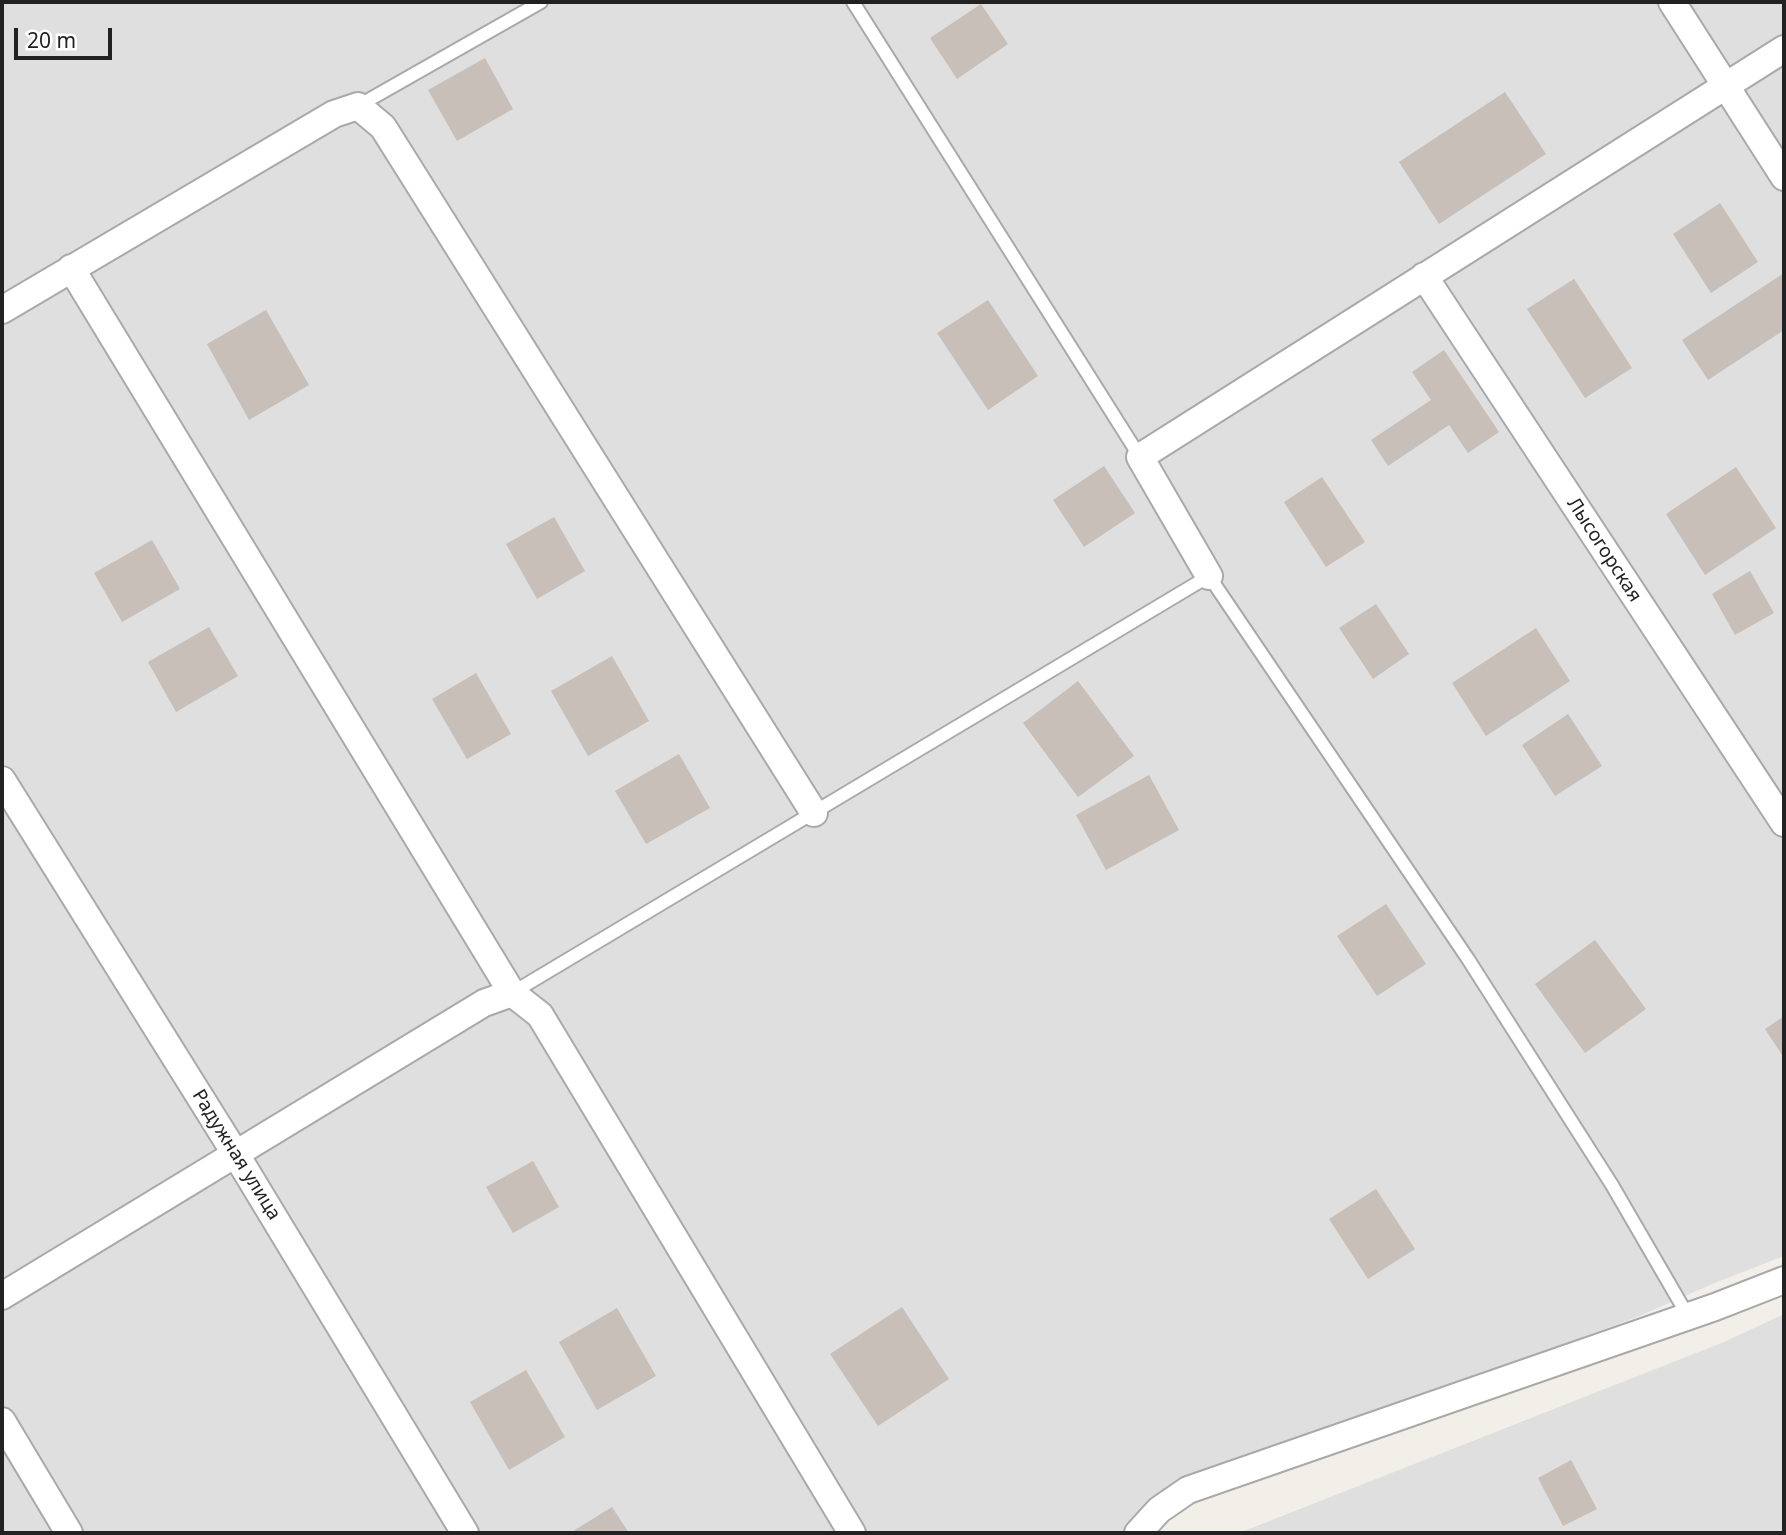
<!DOCTYPE html>
<meta charset="utf-8">
<style>
body{margin:0}
#map{position:relative;width:1786px;height:1535px;overflow:hidden;background:#f2efe9;font-family:"Noto Sans",sans-serif}
canvas{display:block}
.frame{position:absolute;inset:0;border:4px solid #222;pointer-events:none}
.scale{position:absolute;left:14px;top:28px;width:98px;height:32px;box-sizing:border-box;border:4px solid #222;border-top:0;padding-left:9px;font-size:21px;line-height:24px;white-space:nowrap;color:#222;-webkit-text-stroke:5px #fff;paint-order:stroke}
</style>
<div id="map">
<canvas width="1786" height="1535"></canvas>
<div class="frame"></div>
<div class="scale">20 m</div>
</div>
<script>
const c = document.querySelector('canvas').getContext('2d');
c.lineJoin = 'round';
function paint(path, color) {
  c.fillStyle = color;
  c.fill(path, 'evenodd');
}
function toPath(rows) {
  const path = new Path2D();
  for (const r of rows) {
    path.moveTo(r[0], r[1]);
    for (let i = 2; i < r.length; i += 2) path.lineTo(r[i], r[i + 1]);
  }
  return path;
}
function strokePath(path, color, width, dash) {
  c.strokeStyle = color;
  c.lineWidth = width;
  c.lineCap = dash ? 'butt' : 'round';
  c.setLineDash(dash || []);
  c.stroke(path);
}
function drawText(font, color, halo, rows, align = 'center') {
  c.font = font + ' "Noto Sans",sans-serif';
  c.lineWidth = 6;
  c.setLineDash([]);
  c.textBaseline = 'middle';
  c.strokeStyle = halo;
  c.fillStyle = color;
  for (const [text, x, y, turn = 0] of rows) {
    c.save();
    c.translate(x, y);
    c.rotate((+turn || 0) * Math.PI / 180);
    c.textAlign = isNaN(turn) ? turn : align;
    if (halo) c.strokeText(text, 0, 0);
    c.fillText(text, 0, 0);
    c.restore();
  }
}
paint(toPath([
 [2,2,1784,2,1784,1256,1717,1282,1637,1317,1195,1480,1139,1533,2,1533],
 [1784,1314,1784,1533,1239,1533,1724,1342]
]), '#e0dfdf');
paint(toPath([
 [981,4,1008,44,957,79,930,38],
 [485,58,513,109,457,141,428,90],
 [1505,92,1546,154,1439,224,1399,162],
 [1720,203,1758,262,1711,293,1673,234],
 [1784,273,1784,330,1708,380,1682,340],
 [1574,279,1632,368,1585,398,1527,309],
 [988,300,1038,376,988,410,937,333],
 [266,310,309,385,249,420,207,344],
 [1444,350,1499,432,1468,453,1449,425,1388,466,1371,440,1431,400,1412,372],
 [1104,466,1135,513,1084,547,1053,500],
 [1736,467,1776,528,1705,575,1666,514],
 [1322,477,1365,542,1326,567,1284,502],
 [554,517,585,571,537,599,506,544],
 [152,540,180,589,122,622,94,573],
 [1750,571,1774,613,1735,635,1712,594],
 [1376,604,1409,654,1373,679,1339,628],
 [209,627,238,676,176,712,148,662],
 [1536,628,1570,681,1486,736,1452,683],
 [612,656,649,721,588,756,551,691],
 [476,673,511,734,467,759,432,699],
 [1078,681,1134,756,1078,797,1023,723],
 [1568,714,1602,766,1555,796,1522,745],
 [679,754,710,808,646,844,615,791],
 [1149,775,1179,830,1106,870,1076,815],
 [1386,904,1426,964,1377,996,1337,936],
 [1595,940,1646,1009,1585,1053,1535,984],
 [1784,1016,1784,1058,1765,1029],
 [533,1161,559,1207,513,1233,486,1187],
 [1376,1189,1415,1249,1368,1279,1329,1219],
 [902,1307,949,1379,878,1426,830,1354],
 [617,1308,656,1376,597,1410,559,1342],
 [526,1370,565,1437,509,1470,470,1402],
 [1571,1460,1597,1509,1563,1526,1538,1478],
 [612,1507,629,1533,570,1533]
]), '#c7bfb8');
const lane = toPath([
 [853,2,1140,457],
 [358,106,541,2],
 [512,993,1209,576,1468,959,1612,1185,1688,1316]
]);
const street = toPath([
 [1672,2,1784,177],
 [71,268,512,993],
 [1424,276,1784,823],
 [2,310,334,114,358,106,383,127,814,813],
 [1209,576,1140,457,1784,49],
 [2,780,235,1153,465,1533],
 [2,1296,484,1003,512,993,540,1015,852,1533],
 [2,1421,69,1533],
 [1138,1533,1159,1510,1188,1490,1715,1307,1784,1280]
]);
strokePath(lane, '#a9a9a9', 16);
strokePath(street, '#a9a9a9', 30);
strokePath(lane, '#fff', 12);
strokePath(street, '#fff', 26);
drawText('19px', '#222', '#fff', [
 ["Лысогорская",1604,550,57],
 ["Радужная улица",236,1155,58]
]);
</script>
